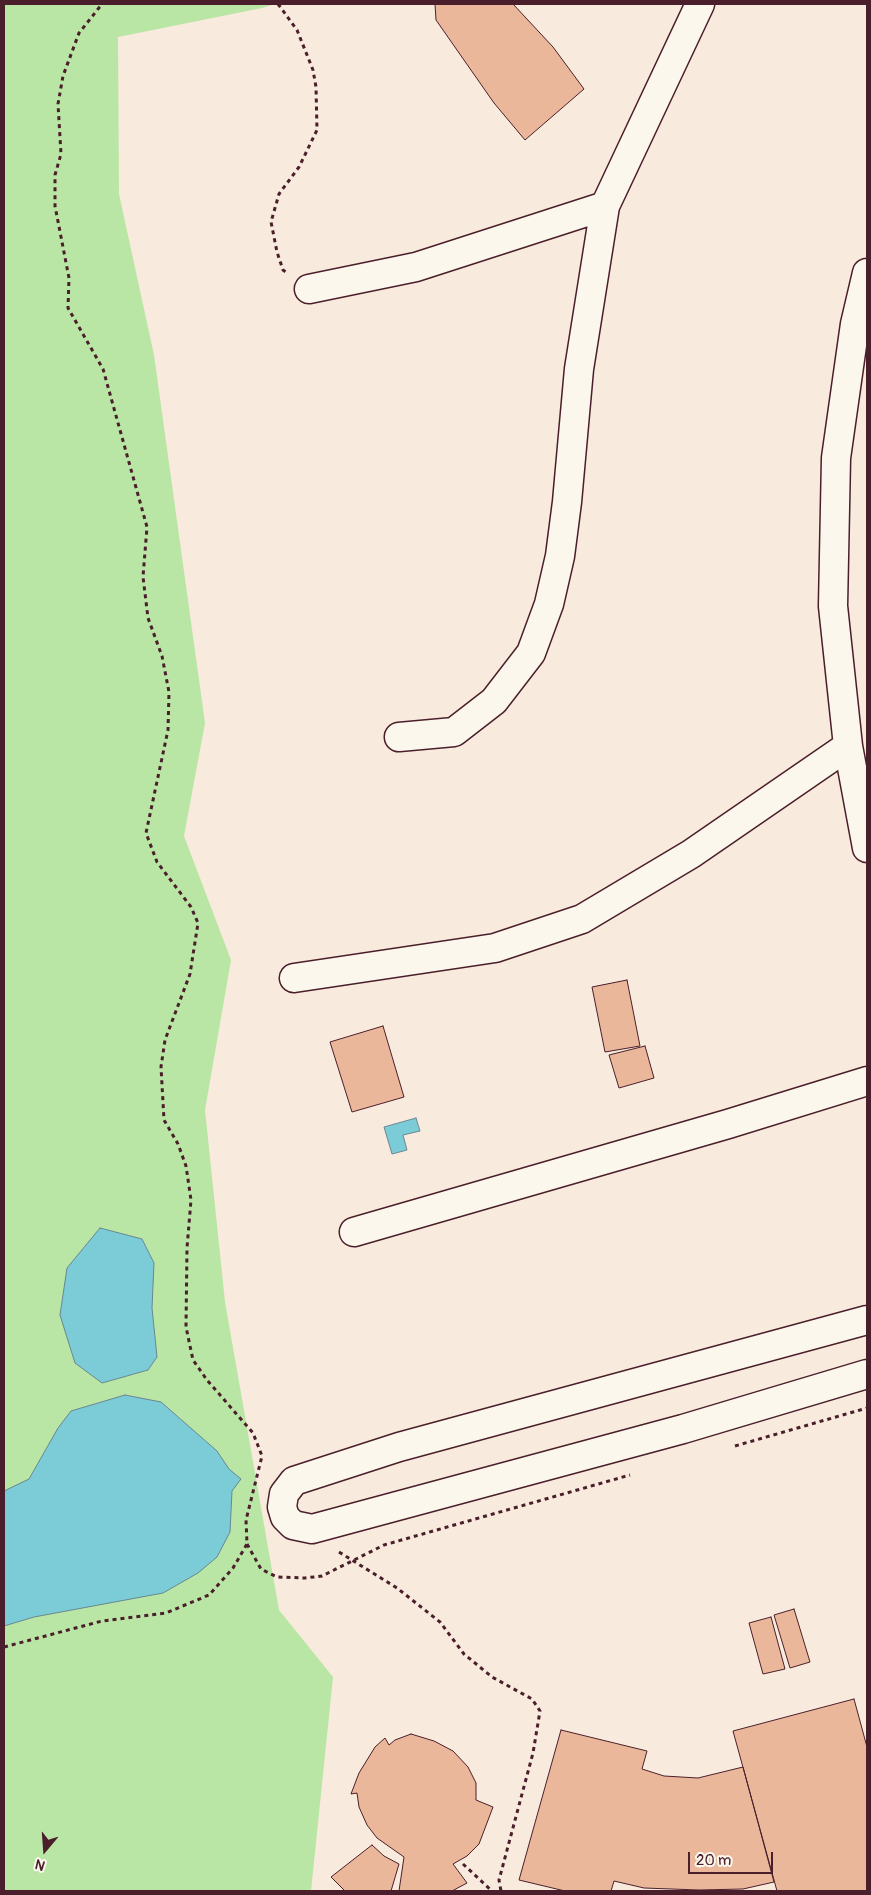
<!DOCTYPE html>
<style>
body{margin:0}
#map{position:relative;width:871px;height:1895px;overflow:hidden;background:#f8eadc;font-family:Pangolin,sans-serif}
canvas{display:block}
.frame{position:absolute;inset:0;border:5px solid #4a1f2b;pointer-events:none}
.north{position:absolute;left:20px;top:1825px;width:50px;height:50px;-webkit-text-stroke:4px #fbf7ec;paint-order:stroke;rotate:198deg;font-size:14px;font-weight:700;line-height:20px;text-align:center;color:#4a1f2b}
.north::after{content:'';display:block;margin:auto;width:18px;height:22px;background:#4a1f2b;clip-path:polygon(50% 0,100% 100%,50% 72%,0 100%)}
.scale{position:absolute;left:688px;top:1852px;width:85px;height:22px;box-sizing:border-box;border:2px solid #4a1f2b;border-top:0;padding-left:6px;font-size:15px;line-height:18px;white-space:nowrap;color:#4a1f2b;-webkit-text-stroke:4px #fbf7ec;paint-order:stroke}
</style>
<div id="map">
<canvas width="871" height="1895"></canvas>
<div class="frame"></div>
<div class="north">N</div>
<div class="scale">20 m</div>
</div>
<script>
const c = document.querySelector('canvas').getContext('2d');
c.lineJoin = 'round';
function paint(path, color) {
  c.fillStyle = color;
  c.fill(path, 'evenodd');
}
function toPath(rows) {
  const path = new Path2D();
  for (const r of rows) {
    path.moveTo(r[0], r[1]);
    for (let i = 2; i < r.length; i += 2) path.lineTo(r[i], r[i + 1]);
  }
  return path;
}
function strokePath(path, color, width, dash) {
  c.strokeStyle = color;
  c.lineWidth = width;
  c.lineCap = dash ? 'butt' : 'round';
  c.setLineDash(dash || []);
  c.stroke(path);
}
paint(toPath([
 [4,4,275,4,262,8,118,37,119,194,154,355,205,723,184,836,231,960,205,1110,225,1302,279,1610,333,1677,311,1891,4,1891]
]), '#b9e6a5');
const water = toPath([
 [416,1118,420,1131,403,1135,407,1150,392,1154,384,1127,416,1118],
 [100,1228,142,1239,154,1263,152,1308,157,1357,148,1370,102,1383,75,1363,60,1315,67,1268,100,1228],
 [125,1395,161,1402,217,1451,229,1469,241,1479,232,1491,230,1532,217,1557,198,1573,163,1593,34,1617,4,1626,4,1491,29,1479,58,1428,71,1411,125,1395]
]);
paint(water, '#7cccd7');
strokePath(water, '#688792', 1);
const building = toPath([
 [435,4,513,4,553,47,584,89,525,140,494,103,436,20,435,4],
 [627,980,640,1046,605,1052,592,987,627,980],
 [383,1026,404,1097,352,1112,330,1042,383,1026],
 [645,1046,654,1078,619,1088,609,1055,645,1046],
 [794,1609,810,1662,790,1668,774,1615,794,1609],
 [771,1617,785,1669,763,1674,749,1623,771,1617],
 [854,1699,867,1747,867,1891,777,1891,733,1731,854,1699],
 [561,1730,647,1751,642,1769,664,1776,698,1778,743,1767,774,1882,743,1889,699,1890,644,1888,614,1881,611,1891,565,1891,519,1880,561,1730],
 [411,1734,434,1741,453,1751,468,1767,476,1783,476,1800,493,1807,479,1844,467,1856,453,1864,467,1883,452,1891,399,1891,404,1857,377,1838,367,1825,359,1807,357,1793,351,1794,359,1773,375,1747,385,1738,389,1745,395,1740,411,1734],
 [372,1845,384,1856,399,1864,391,1891,345,1891,331,1877,372,1845]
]);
paint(building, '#eab79b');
strokePath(building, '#4a1f2b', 1);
const minor = toPath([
 [867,273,855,324,836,458,833,606,848,746,867,848],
 [309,289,416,267,605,206],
 [399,737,454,732,494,701,531,653,549,604,560,556,567,502,579,369,605,206,700,4],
 [294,978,495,948,582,919,691,854,848,746],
 [354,1232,728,1124,867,1081],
 [867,1320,399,1447,294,1481,284,1494,282,1507,285,1517,293,1525,312,1529,683,1429,867,1374]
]);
strokePath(minor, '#4a1f2b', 31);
strokePath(toPath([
 [278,4,297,30,313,70,316,87,317,130,299,167,279,194,271,222,277,252,283,270,287,273],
 [735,1446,867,1408],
 [247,1544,261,1569,277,1577,305,1578,322,1576,384,1545,630,1475],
 [339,1552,397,1588,440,1622,464,1654,492,1677,532,1699,540,1711,533,1753,499,1880,501,1891],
 [4,1647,102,1621,166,1613,209,1595,233,1568,247,1544,246,1520,262,1456,253,1433,207,1380,193,1360,186,1327,187,1248,191,1200,186,1166,178,1144,164,1120,161,1067,165,1040,190,974,198,923,191,907,157,862,146,833,168,730,169,692,162,656,148,618,143,577,147,527,103,369,68,308,69,278,55,206,55,175,61,154,58,104,63,76,79,33,102,4],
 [463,1864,492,1891]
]), '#4a1f2b', 3, [4, 4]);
strokePath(minor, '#fbf7ec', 28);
</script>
